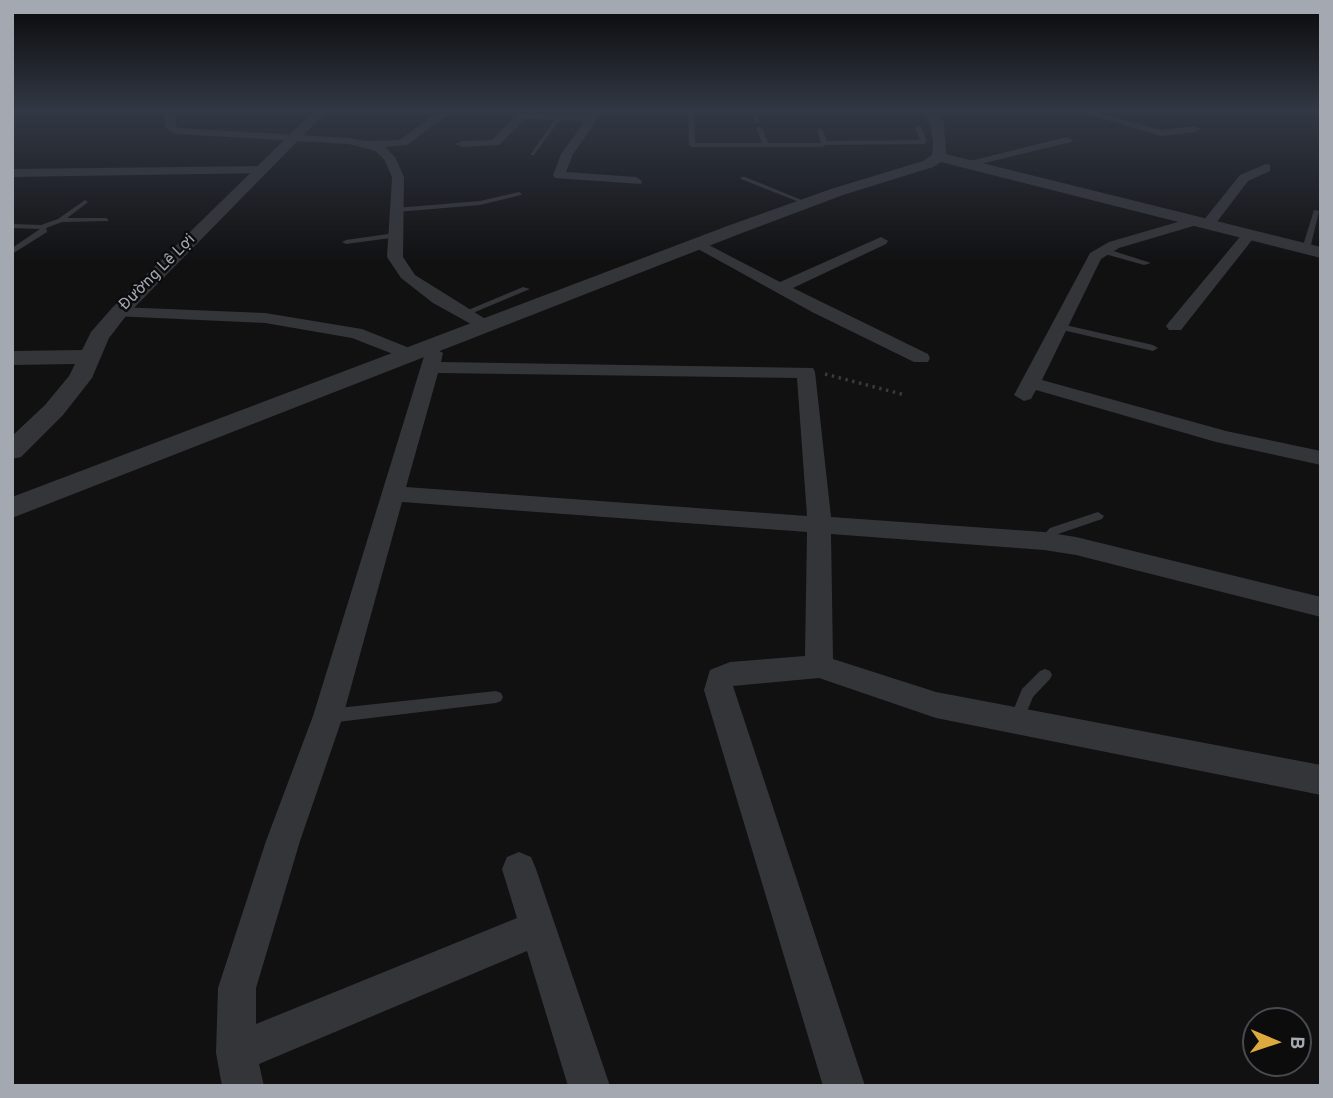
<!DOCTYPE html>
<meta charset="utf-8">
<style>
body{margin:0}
#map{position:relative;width:1333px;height:1098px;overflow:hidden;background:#111112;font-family:Overpass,sans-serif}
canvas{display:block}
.frame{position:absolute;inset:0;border:14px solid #a4a8b1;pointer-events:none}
.north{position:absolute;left:1242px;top:1007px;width:70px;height:70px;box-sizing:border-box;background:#0c0c0d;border:2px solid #494a4f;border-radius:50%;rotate:92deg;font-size:19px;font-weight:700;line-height:28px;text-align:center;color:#a4a8b1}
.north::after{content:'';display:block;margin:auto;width:24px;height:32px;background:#dcaa3f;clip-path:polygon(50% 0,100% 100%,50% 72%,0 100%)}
</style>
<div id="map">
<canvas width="1333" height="1098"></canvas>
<div class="frame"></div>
<div class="north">B</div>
</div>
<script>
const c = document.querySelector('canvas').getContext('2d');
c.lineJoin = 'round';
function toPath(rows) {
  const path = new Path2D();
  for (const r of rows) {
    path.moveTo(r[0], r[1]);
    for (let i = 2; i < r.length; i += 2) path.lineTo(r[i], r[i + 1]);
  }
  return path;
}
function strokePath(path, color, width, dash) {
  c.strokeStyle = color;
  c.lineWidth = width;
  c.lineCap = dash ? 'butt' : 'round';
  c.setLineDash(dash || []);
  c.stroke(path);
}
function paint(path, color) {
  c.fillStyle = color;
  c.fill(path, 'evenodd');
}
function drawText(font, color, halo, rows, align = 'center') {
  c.font = font + ' Overpass,sans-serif';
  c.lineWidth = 5;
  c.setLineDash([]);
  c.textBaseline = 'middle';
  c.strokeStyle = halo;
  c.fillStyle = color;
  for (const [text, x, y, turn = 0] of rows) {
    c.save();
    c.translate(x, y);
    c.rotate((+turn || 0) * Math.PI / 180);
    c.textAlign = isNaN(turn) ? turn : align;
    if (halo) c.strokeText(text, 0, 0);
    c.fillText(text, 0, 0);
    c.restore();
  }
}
strokePath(toPath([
 [825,374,905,395]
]), '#393a3e', 3.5, [2.5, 4.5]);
paint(toPath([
 [688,110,694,110,695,143,762,143,756,128,759,126,762,128,768,143,821,143,817,130,820,128,823,130,827,141,920,140,915,127,918,125,921,127,927,142,924,144,826,145,822,147,692,147,689,145,688,110],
 [751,110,755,110,760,123,756,123,751,110],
 [812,110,898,110,901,112,898,114,810,113,812,110],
 [557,116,562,117,534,155,530,155,557,116],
 [741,177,745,177,809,203,804,204,741,179,741,177],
 [519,192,522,194,521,195,480,205,396,212,393,210,396,208,480,201,519,192],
 [85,200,88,202,87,203,67,218,106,218,108,219,108,221,62,222,46,228,47,232,12,254,12,248,40,229,12,228,12,224,41,225,58,219,85,200],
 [1314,210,1319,211,1310,249,1306,251,1302,249,1314,210],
 [395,233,399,235,398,237,346,244,342,242,346,240,395,233],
 [1098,248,1104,248,1151,263,1144,265,1098,252,1098,248],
 [523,287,530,289,468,315,461,313,523,287],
 [1061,324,1153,345,1158,348,1153,351,1058,329,1058,325,1061,324],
 [1098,512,1104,516,1102,519,1058,534,1048,544,1044,545,1038,541,1050,528,1098,512],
 [1045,669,1050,671,1052,675,1050,679,1033,697,1021,726,1016,728,1011,726,1009,721,1022,689,1040,671,1045,669],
 [496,691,501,693,503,697,501,701,496,703,329,723,324,721,322,716,324,711,329,709,496,691]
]), '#343539');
paint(toPath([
 [168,110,178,110,175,114,176,126,179,128,349,138,366,141,400,140,436,113,465,110,444,117,407,145,385,147,395,157,404,177,403,257,415,275,495,325,486,330,480,329,433,303,401,278,387,257,392,177,384,159,375,151,349,144,176,134,164,127,165,114,168,110],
 [594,110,604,110,573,154,566,172,636,177,642,181,641,184,555,178,553,175,561,154,585,121,525,119,499,145,462,147,456,144,462,141,492,140,518,114,590,115,594,110],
 [1073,110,1089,110,1161,130,1195,126,1201,129,1195,132,1161,136,1073,110],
 [1067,137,1073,140,1071,142,968,167,962,163,1067,137],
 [1266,164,1270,165,1270,171,1248,181,1213,227,1203,227,1203,221,1240,175,1266,164],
 [263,166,267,167,267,173,12,177,12,169,263,166],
 [1195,217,1200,218,1200,224,1119,248,1101,259,1042,380,1226,431,1321,451,1321,465,1216,442,1036,390,1031,399,1024,401,1014,395,1090,253,1109,242,1195,217],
 [1249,231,1256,235,1181,330,1169,330,1166,326,1169,322,1244,232,1249,231],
 [881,237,888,241,886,244,793,288,928,354,930,358,928,362,914,362,812,312,689,244,696,240,701,241,780,282,881,237],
 [119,307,265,313,362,329,417,351,420,355,411,361,352,338,265,323,113,316,111,312,113,308,119,307],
 [434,348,443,353,441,362,813,368,815,372,831,517,1044,532,1076,537,1321,597,1321,617,1076,555,1044,550,831,534,833,659,936,692,1321,765,1321,795,936,718,819,678,733,686,865,1086,823,1086,704,690,710,670,730,662,805,656,807,532,402,502,343,716,300,841,256,988,256,1024,517,918,502,869,507,857,519,852,531,857,536,869,610,1086,568,1086,527,951,259,1064,264,1086,222,1086,216,1053,218,988,266,841,313,716,425,353,434,348],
 [438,373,797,378,807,516,406,487,438,373]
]), '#343539');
paint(toPath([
 [315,110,328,110,126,316,109,338,92,378,63,415,21,457,12,459,12,436,45,405,69,376,75,364,12,365,12,351,82,350,91,332,112,308,315,110],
 [923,110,935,110,944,123,946,154,1321,247,1321,258,941,162,933,167,843,195,742,233,12,518,12,497,730,225,831,189,923,161,932,155,933,142,930,123,923,110]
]), '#343539');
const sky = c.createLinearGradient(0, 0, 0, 264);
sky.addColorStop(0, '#09090a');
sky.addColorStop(0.42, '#323844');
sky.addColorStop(1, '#32384400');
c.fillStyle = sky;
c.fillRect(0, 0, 1333, 264);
drawText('16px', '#a4a8b1', '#0c0c0d', [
 ["Đường Lê Lợi",158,273,-45]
]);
</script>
